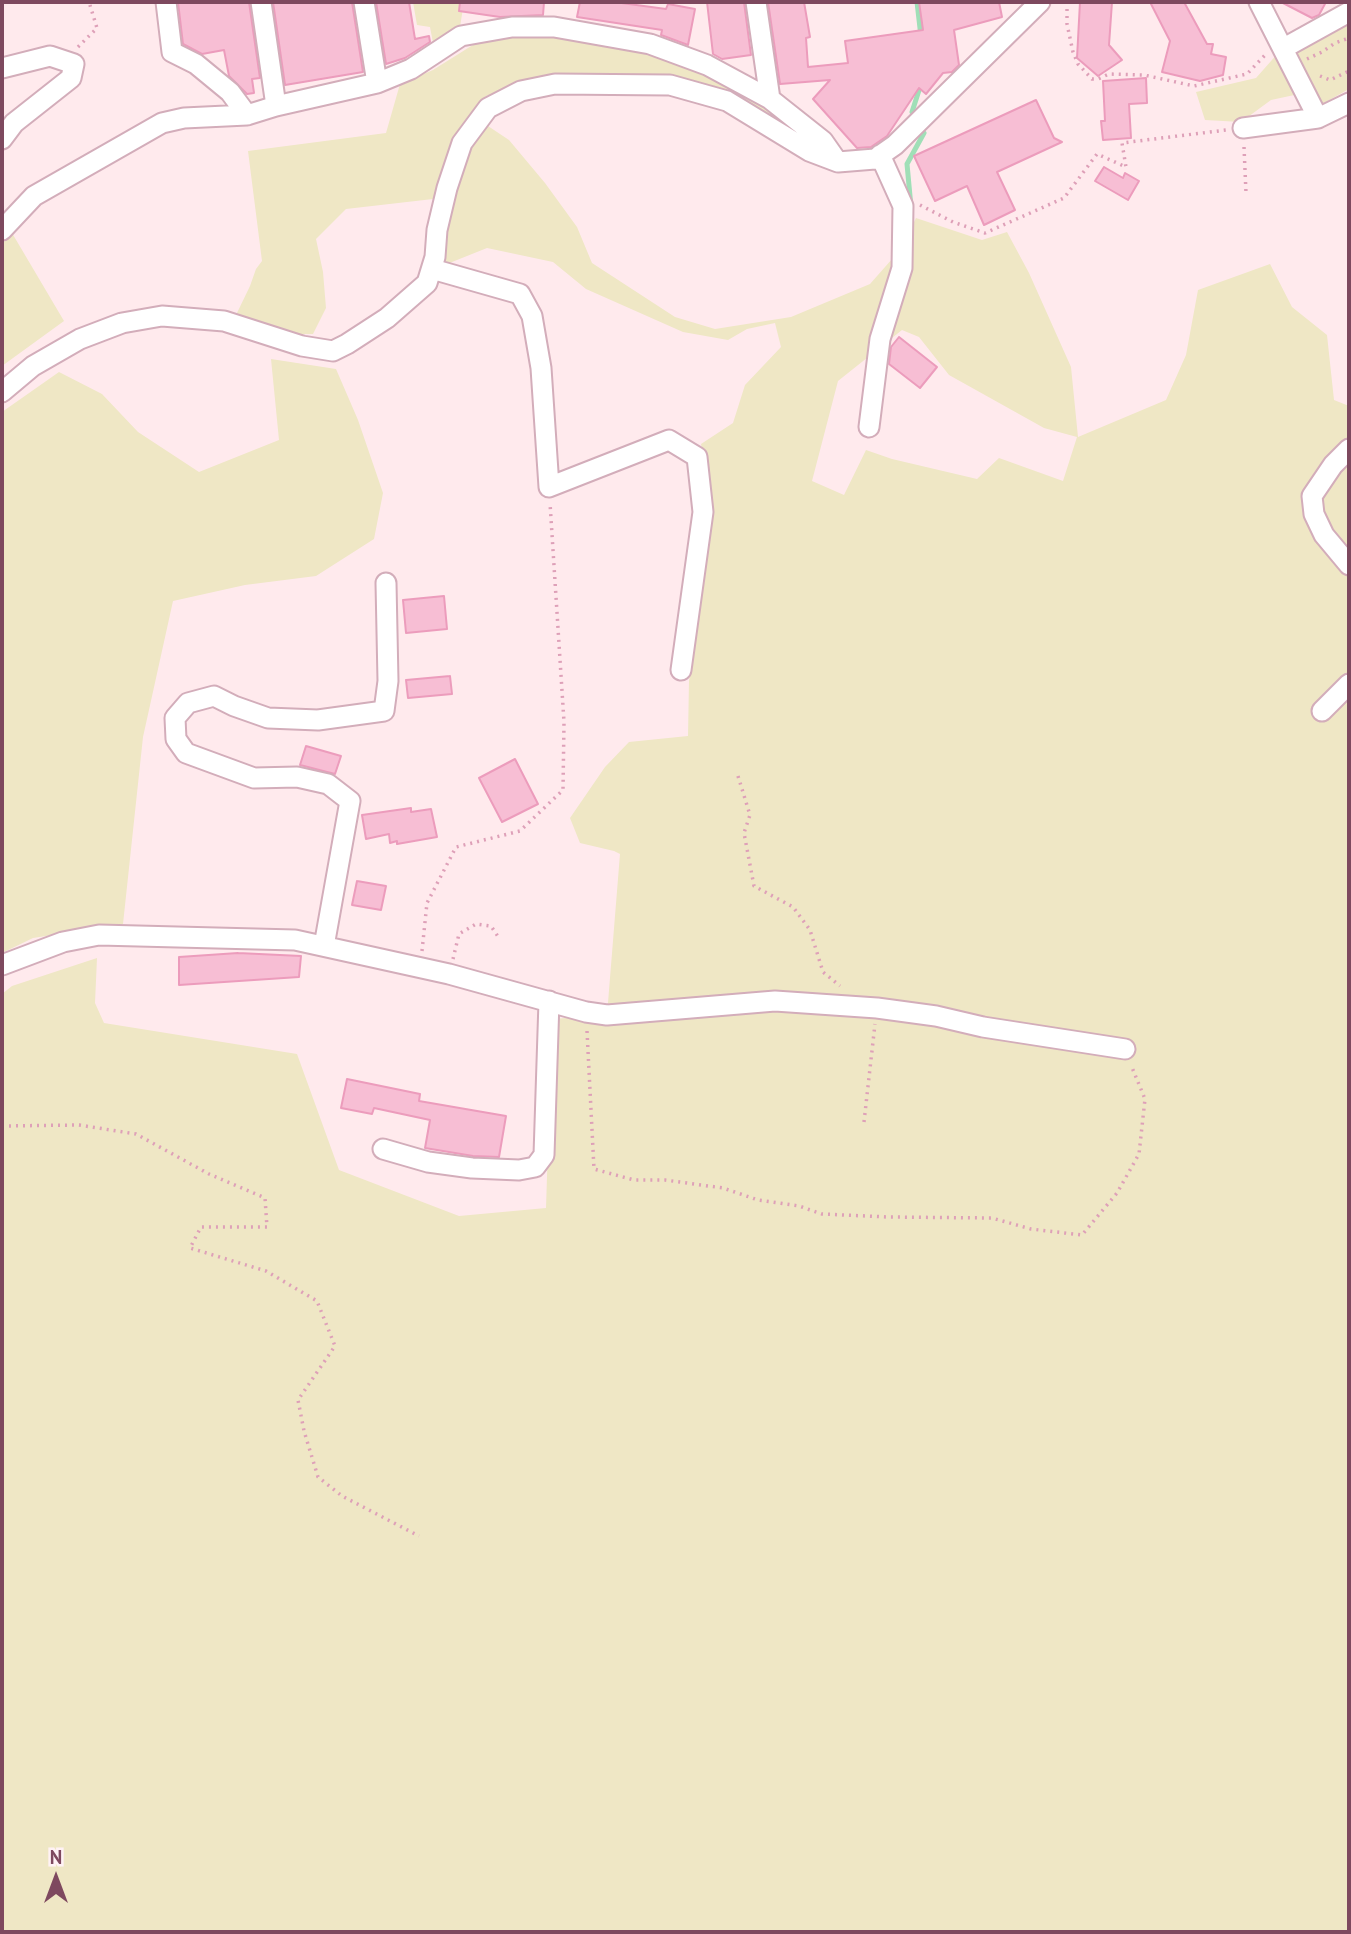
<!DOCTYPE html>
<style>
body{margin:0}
#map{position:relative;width:1351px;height:1934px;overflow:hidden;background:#ffeaed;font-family:"PT Sans",sans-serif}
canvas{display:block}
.frame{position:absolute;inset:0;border:4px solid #7e495f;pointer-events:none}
.north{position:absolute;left:21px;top:1843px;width:70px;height:70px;-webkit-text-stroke:5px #fff2f5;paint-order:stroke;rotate:0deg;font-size:19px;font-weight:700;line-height:28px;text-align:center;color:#7e495f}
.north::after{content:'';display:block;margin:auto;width:24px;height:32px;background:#7e495f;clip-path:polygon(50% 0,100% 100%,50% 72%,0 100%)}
</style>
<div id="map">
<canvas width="1351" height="1934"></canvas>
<div class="frame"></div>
<div class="north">N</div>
</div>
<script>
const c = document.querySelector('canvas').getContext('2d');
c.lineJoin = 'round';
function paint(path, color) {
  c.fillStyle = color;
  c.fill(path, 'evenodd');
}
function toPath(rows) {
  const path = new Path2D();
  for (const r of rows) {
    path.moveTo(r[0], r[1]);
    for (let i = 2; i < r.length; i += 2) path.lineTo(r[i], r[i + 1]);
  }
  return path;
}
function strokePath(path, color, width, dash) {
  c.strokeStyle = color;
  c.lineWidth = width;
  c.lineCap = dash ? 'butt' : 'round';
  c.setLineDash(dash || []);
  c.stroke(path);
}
paint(toPath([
 [413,2,464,2,459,33,434,48,430,27,417,25],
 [1349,22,1349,89,1322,104,1295,53],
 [522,35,566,35,623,42,715,74,776,108,804,138,730,98,529,82,486,96,476,106,488,126,509,140,545,183,577,227,592,263,675,317,715,329,791,317,870,284,900,250,916,218,982,240,1007,232,1029,273,1071,367,1078,437,1166,400,1186,355,1198,290,1270,264,1292,307,1327,335,1334,400,1349,406,1349,1932,2,1932,2,994,12,986,97,958,95,1003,104,1023,297,1054,339,1170,459,1216,546,1208,552,1019,607,1015,620,854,614,851,580,843,570,818,605,767,629,742,688,736,689,681,713,509,701,444,733,423,745,385,781,347,775,323,747,329,728,340,683,332,586,289,553,262,487,248,442,266,444,237,433,199,346,209,316,239,323,272,326,308,313,334,288,334,236,315,250,286,256,269,262,261,248,151,386,133,400,84,433,70,476,43],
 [902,330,919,337,949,375,1044,428,1077,437,1063,481,999,458,977,479,892,459,866,450,844,495,812,481,838,381],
 [1279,52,1299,94,1271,100,1241,122,1205,120,1196,92,1256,78],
 [12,233,64,321,2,366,2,244],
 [271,359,336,369,358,420,383,493,374,539,316,576,245,585,173,601,143,737,123,924,33,938,2,953,2,412,59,372,102,394,138,432,199,472,279,440]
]), '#efe7c5');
strokePath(toPath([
 [917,2,921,37],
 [912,112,921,84],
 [911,207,907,164,924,133]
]), '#a0dfb7', 5);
const building = toPath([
 [178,2,249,2,260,78,252,79,254,93,247,94,229,76,224,50,202,54,183,44,178,2],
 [273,2,352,2,363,72,285,85,273,2],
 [376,2,409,2,415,39,429,36,430,42,405,58,386,64,376,2],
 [460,2,544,2,543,15,500,17,459,11,460,2],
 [580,2,614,2,666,9,668,4,695,9,688,45,661,35,662,30,577,17,580,2],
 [707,2,744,2,751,55,722,59,713,54,707,2],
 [768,2,804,2,810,37,806,38,808,67,848,63,845,41,923,30,919,2,999,2,1002,17,954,30,959,65,952,72,943,73,926,94,919,88,887,136,871,147,857,148,813,99,830,80,780,84,768,2],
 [1080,2,1112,2,1109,45,1122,60,1098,76,1077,58,1080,2],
 [1150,2,1184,2,1207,44,1213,44,1211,54,1226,57,1223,75,1200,81,1162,72,1170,41,1150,2],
 [1281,2,1326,2,1319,15,1312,18,1281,2],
 [1146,78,1147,103,1129,104,1131,138,1103,140,1101,121,1105,121,1103,81,1146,78],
 [1036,100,1054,138,1062,142,997,172,1015,210,984,225,967,186,935,201,914,156,1036,100],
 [1104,167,1123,178,1125,173,1139,181,1128,200,1095,181,1104,167],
 [899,337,937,367,920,388,889,364,891,347,899,337],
 [444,596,447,629,406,633,403,600,444,596],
 [450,676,452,694,408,698,406,680,450,676],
 [306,746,341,756,335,774,300,765,306,746],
 [515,759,538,804,502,822,479,778,515,759],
 [411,808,411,812,431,809,437,837,397,844,397,841,390,843,389,834,366,839,362,815,411,808],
 [357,881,386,886,381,910,352,905,357,881],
 [238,953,301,956,299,977,179,985,179,957,238,953],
 [347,1079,420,1094,419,1101,506,1116,499,1157,473,1156,425,1148,430,1120,374,1108,372,1114,341,1108,347,1079]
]);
paint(building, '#f7bed4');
strokePath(building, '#ec9cbc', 2);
const street = toPath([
 [166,2,172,52,196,64,230,92,247,115],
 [261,2,276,106],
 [364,2,377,83],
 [756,2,770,99,823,141,837,161],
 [1259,2,1318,118,1349,103],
 [1284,48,1349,12],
 [2,68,50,56,74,64,71,78,14,123,2,139],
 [1243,128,1318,118],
 [2,230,34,196,162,123,184,118,247,115,276,106,377,83,411,69,461,36,512,27,554,27,650,44,707,65,770,99],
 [432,269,520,294,532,316,541,368,549,487,669,440,697,457,703,512,681,670],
 [2,392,33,366,80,339,122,323,162,316,224,321,302,346,333,351,347,344,387,318,427,283,435,257,437,230,447,188,462,143,488,108,521,91,555,84,670,85,727,101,809,151,838,162,875,159,895,145,1040,2],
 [869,427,880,339,902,268,903,206,880,155],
 [1349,449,1333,465,1312,496,1314,514,1324,535,1349,565],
 [1322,711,1349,684],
 [324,946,350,801,328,784,297,777,254,778,186,753,176,739,175,718,188,703,214,696,234,706,268,718,318,720,384,711,388,681,386,583],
 [2,965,63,942,99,935,295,940,449,974,586,1012,607,1015,775,1001,877,1008,936,1016,983,1027,1125,1049],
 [383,1149,428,1162,472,1168,519,1170,535,1167,544,1155,549,1001]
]);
strokePath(street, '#d3adba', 23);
strokePath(toPath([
 [1067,2,1067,24,1073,52,1078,64,1092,79,1098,79,1109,74,1144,75,1194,86,1247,74,1266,54],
 [78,47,97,28,89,2],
 [1307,59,1322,52,1335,43,1349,38],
 [1320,76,1330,80,1349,71],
 [1244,147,1246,193],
 [920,205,953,222,985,233,1064,198,1097,154,1126,167,1122,143,1226,130],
 [738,776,750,815,744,833,754,886,793,907,810,930,823,972,840,986],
 [422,951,427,903,456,847,520,831,563,790,564,722,550,503],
 [453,959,459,934,476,924,491,926,499,938],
 [587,1031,594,1169,634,1180,665,1180,723,1188,758,1200,799,1206,822,1214,888,1217,992,1218,1031,1229,1082,1235,1117,1193,1139,1154,1145,1099,1131,1065],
 [864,1122,875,1024],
 [2,1126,79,1125,136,1134,209,1174,265,1198,267,1227,201,1227,190,1248,266,1271,317,1301,335,1346,298,1400,304,1431,318,1477,342,1496,419,1536]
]), '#dea0b8', 3.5, [2, 5]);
strokePath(street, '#fff', 19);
</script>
